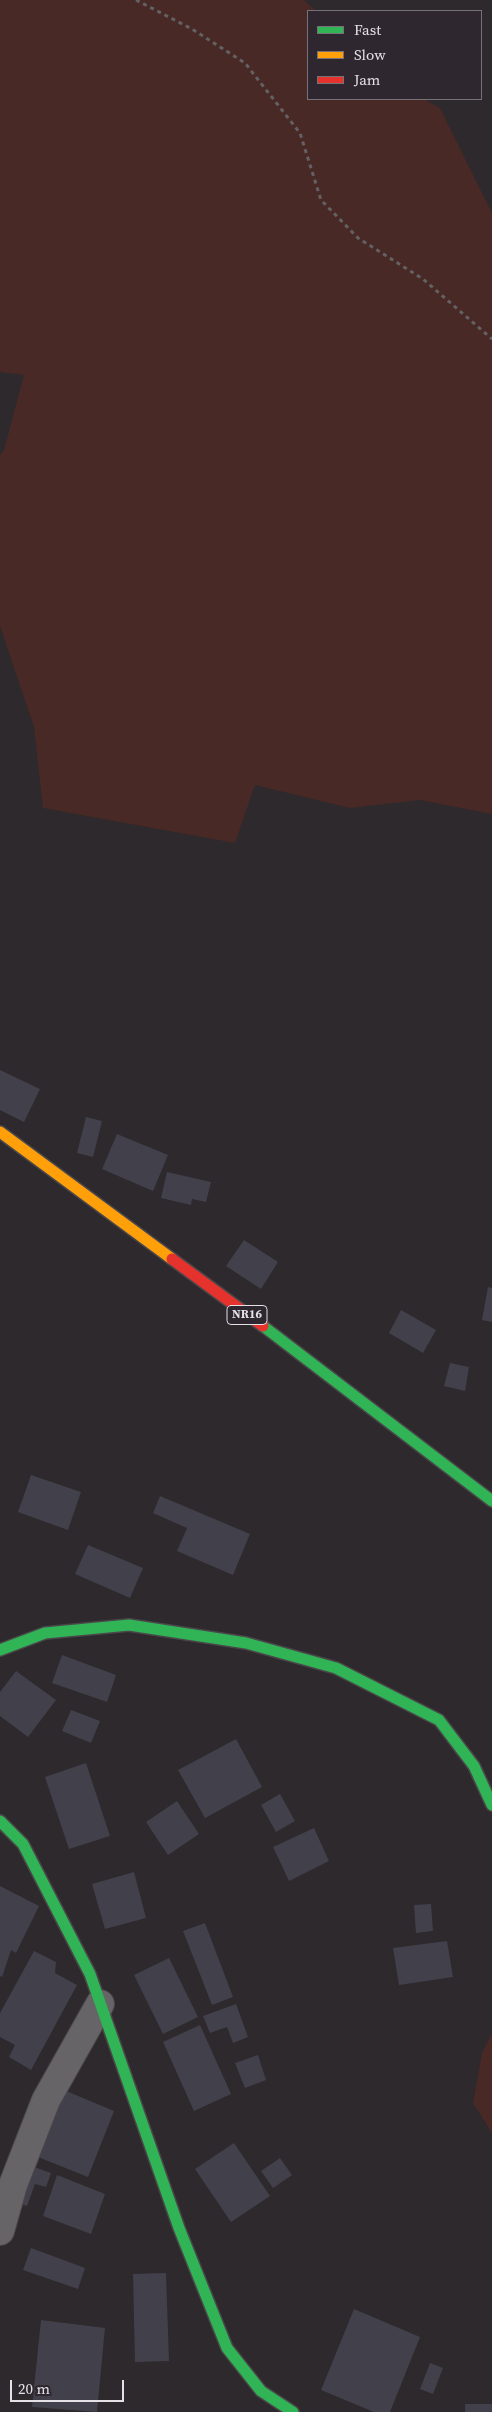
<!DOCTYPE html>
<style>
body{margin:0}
#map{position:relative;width:492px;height:2412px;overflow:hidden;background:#2d292d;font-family:"Source Serif 4",serif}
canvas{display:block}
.legend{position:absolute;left:307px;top:10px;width:175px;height:90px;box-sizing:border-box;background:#2e272f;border:1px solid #777178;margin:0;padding:6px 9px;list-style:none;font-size:15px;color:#e4e0e5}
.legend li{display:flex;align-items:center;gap:10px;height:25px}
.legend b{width:25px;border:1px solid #777178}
.scale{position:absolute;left:10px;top:2380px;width:114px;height:22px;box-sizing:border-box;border:2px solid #e4e0e5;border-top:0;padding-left:6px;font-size:15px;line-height:18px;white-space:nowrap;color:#e4e0e5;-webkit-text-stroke:4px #2e272f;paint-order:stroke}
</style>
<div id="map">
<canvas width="492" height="2412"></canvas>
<ul class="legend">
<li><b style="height:6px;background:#30b455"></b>Fast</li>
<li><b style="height:6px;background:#ff9f0a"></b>Slow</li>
<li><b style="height:6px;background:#e5322d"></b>Jam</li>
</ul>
<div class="scale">20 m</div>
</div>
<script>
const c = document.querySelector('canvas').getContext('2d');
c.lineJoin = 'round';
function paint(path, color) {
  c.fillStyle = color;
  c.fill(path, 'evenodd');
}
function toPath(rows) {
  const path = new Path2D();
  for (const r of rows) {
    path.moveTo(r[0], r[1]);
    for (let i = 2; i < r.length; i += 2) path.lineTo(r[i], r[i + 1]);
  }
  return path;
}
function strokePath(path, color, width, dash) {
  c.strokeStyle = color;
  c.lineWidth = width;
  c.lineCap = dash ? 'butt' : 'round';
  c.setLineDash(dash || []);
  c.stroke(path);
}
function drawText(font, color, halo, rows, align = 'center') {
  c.font = font + ' "Source Serif 4",serif';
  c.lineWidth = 4;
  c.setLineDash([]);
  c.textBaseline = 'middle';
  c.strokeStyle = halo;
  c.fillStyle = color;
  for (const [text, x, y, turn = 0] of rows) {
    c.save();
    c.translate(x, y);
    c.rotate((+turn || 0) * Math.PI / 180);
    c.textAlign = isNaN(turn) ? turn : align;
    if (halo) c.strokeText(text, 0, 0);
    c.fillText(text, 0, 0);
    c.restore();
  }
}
paint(toPath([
 [0,0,304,0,316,11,308,11,308,99,424,99,440,108,492,213,492,814,420,800,350,808,255,785,235,843,43,808,34,727,0,626,0,455,4,450,24,375,0,372],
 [492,2033,492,2133,473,2103,482,2053]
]), '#482925');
paint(toPath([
 [0,1070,40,1089,24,1122,0,1110],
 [86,1117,102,1121,93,1157,77,1153],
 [117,1134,168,1155,153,1191,102,1169],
 [167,1172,211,1182,206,1202,192,1199,191,1205,161,1198],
 [244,1240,278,1262,261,1289,226,1266],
 [488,1287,492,1288,492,1322,482,1320],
 [401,1310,436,1330,423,1353,389,1333],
 [450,1363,469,1367,465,1391,444,1386],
 [31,1475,81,1492,68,1530,18,1512],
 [160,1496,250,1534,233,1575,177,1551,187,1528,153,1513],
 [88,1545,143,1568,130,1598,75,1574],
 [62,1655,116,1675,107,1702,52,1683],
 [16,1671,56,1700,28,1737,0,1716,0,1692],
 [71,1710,100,1721,91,1743,62,1731],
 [236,1739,262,1787,205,1818,178,1770],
 [86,1763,110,1836,69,1849,45,1777],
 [280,1794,295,1821,276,1832,261,1805],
 [177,1801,199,1834,168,1855,146,1822],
 [314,1828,329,1861,289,1881,273,1847],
 [134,1872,146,1918,105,1929,92,1884],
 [0,1886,39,1906,16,1953,11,1950,2,1977,0,1976],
 [431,1904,433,1931,416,1933,414,1905],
 [205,1923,233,1997,212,2005,183,1931],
 [447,1941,453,1977,399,1985,393,1948],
 [34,1951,56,1962,55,1973,77,1985,31,2070,9,2057,15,2045,0,2037,0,2013],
 [169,1958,198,2017,163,2034,134,1975],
 [236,2004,248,2037,233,2043,227,2027,210,2033,203,2016],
 [200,2025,231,2094,194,2111,163,2042],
 [258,2055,266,2080,245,2088,235,2063],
 [64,2090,114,2111,88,2177,38,2157],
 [234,2143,270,2196,231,2222,195,2169],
 [280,2158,292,2175,273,2188,261,2171],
 [23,2163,51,2173,46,2187,35,2184,27,2206,11,2201],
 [57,2175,105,2194,91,2234,43,2216],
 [31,2248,85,2268,78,2289,23,2270],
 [166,2273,169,2361,135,2362,133,2274],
 [354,2309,420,2337,390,2412,374,2412,321,2390],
 [41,2320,105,2328,97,2412,32,2407],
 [430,2363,443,2368,433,2394,420,2389],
 [465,2404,492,2404,492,2412,465,2412]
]), '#42404b');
const street = toPath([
 [0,2231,13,2185,46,2100,100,2004]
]);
const fast = toPath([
 [263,1326,492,1501],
 [0,1650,45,1633,129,1625,246,1643,336,1668,439,1720,474,1766,492,1805],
 [0,1821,23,1844,90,1974,179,2228,227,2348,261,2391,293,2412]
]);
const slow = toPath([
 [0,1132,172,1259]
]);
const jam = toPath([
 [172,1259,263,1326]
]);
strokePath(street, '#4a474b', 30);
strokePath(fast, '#4a474b', 14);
strokePath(slow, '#4a474b', 14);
strokePath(jam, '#4a474b', 14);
strokePath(toPath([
 [136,0,192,29,245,63,300,133,321,200,358,238,423,279,492,339]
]), '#636163', 3, [4, 4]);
strokePath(street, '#676467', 28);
strokePath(fast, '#30b455', 11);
strokePath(slow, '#ff9f0a', 11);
strokePath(jam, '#e5322d', 11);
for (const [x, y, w] of [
 [247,1315,40]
]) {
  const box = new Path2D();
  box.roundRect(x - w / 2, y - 9.5, w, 19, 4);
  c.fillStyle = '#2e272f';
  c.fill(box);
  strokePath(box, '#e4e0e5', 1);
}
drawText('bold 12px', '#e4e0e5', null, [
 ["NR16",247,1315]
]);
</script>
